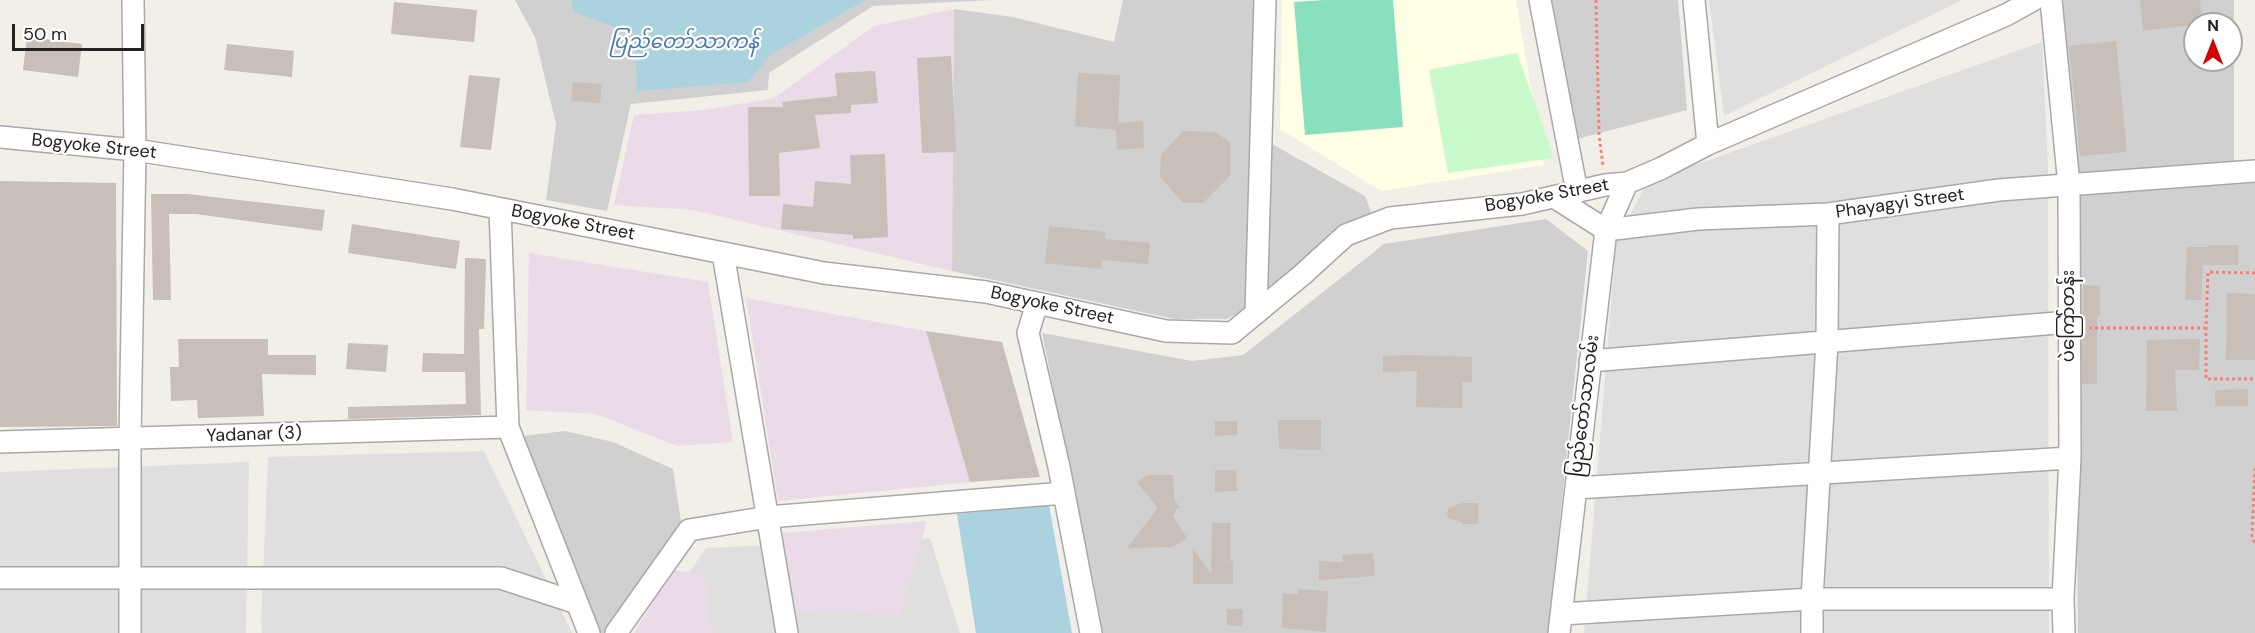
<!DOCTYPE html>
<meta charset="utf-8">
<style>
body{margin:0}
#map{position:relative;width:2255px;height:633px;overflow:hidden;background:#f2efe9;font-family:"DM Sans",sans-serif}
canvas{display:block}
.north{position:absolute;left:2183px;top:12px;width:60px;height:60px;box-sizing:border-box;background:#fff;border:2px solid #a7a7a7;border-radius:50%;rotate:0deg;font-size:16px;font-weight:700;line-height:24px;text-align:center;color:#222}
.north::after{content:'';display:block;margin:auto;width:21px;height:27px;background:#d40000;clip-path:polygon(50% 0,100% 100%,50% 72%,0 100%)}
.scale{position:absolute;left:12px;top:24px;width:132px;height:27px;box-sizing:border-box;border:3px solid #222;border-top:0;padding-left:8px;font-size:18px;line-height:21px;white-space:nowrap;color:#222;-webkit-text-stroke:4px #fff;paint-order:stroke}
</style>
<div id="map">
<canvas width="2255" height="633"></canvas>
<div class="north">N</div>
<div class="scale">50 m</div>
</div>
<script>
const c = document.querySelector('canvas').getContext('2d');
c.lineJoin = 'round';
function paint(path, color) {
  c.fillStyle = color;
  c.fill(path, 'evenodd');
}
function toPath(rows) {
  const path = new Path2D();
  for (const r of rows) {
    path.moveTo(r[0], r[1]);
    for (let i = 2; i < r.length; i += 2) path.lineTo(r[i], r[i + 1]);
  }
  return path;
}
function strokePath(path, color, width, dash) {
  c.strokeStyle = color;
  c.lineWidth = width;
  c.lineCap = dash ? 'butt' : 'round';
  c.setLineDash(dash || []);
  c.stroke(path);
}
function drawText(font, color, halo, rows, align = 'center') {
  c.font = font + ' "DM Sans","Noto Sans Myanmar",sans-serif';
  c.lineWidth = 4.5;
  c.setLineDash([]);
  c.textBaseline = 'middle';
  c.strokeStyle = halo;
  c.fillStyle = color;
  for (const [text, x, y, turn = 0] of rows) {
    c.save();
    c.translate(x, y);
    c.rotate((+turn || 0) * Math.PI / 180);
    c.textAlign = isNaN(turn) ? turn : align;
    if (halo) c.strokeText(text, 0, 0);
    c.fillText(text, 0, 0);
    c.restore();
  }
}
paint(toPath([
 [1709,0,1962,0,1724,116],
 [2042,42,2048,165,2049,633,1584,633,1616,243,1647,182],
 [484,451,572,633,262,633,261,623,268,457],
 [249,462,246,633,0,633,0,472],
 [930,538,960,633,647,633,706,548]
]), '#e0dfdf');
paint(toPath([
 [954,9,952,271,693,210,614,205,634,115,704,110,774,98,874,26],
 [529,253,708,282,733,442,677,446,596,414,526,410],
 [746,298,926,331,970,482,778,501],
 [927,521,900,615,794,612,781,533],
 [672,570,705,574,711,633,634,633]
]), '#ebdbe8');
paint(toPath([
 [1282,0,1516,0,1544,165,1381,191,1280,129]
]), '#ffffe5');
paint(toPath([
 [515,0,992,0,873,6,769,73,768,90,631,104,607,211,546,200,556,124,535,37],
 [1123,0,1254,0,1254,134,1365,196,1373,217,1248,308,1227,319,1174,319,952,271,954,9,1013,17,1114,42],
 [1552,0,1678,0,1687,110,1577,139],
 [2057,0,2234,0,2234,183,2255,182,2255,633,2078,633,2076,418],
 [2195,24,2231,24,2231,60,2195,60],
 [1546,219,1588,251,1548,633,1103,633,1042,333,1192,361,1243,355,1384,244],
 [565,431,613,442,673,469,682,527,604,633,599,633,523,436]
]), '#d0d0d0');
paint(toPath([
 [1517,53,1554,158,1448,173,1429,70]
]), '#c8facc');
paint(toPath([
 [1324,0,1393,0,1403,127,1305,135,1294,2]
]), '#88e0be');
paint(toPath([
 [572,0,865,0,770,55,748,82,637,91,635,34,573,12],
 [1049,505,1072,633,976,633,957,514]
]), '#aad3df');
paint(toPath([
 [2140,0,2200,0,2202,24,2143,31],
 [394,2,477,10,474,42,391,34],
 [27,37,82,44,78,77,23,70],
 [2116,41,2127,152,2080,156,2069,46],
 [227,44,294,51,292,77,224,70],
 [951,56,956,152,922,153,917,58],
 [875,71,878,103,851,105,851,113,815,115,820,148,779,153,780,196,749,196,748,107,783,107,782,102,837,96,835,73],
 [1078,73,1120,75,1118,123,1143,121,1144,148,1117,150,1116,130,1075,126],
 [469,75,500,78,491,150,460,147],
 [573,82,602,84,600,103,571,101],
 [1183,131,1216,132,1230,143,1230,176,1203,203,1183,203,1160,177,1161,155],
 [885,154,888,237,853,239,853,235,781,229,783,204,813,207,815,181,851,184,850,155],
 [0,181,116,183,117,426,0,427],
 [151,194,188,194,325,210,322,231,195,214,169,214,171,300,153,300],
 [352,224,460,241,456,269,348,253],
 [1049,226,1105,232,1105,239,1150,243,1148,264,1102,260,1101,269,1045,263],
 [2208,245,2238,245,2238,265,2203,265,2201,300,2185,300,2187,247,2208,247],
 [465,258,486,259,484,329,479,329,481,415,348,419,348,407,466,404,465,372,422,372,423,353,464,354],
 [2083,285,2100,286,2100,316,2097,316,2097,384,2082,384],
 [2227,293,2255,294,2255,360,2226,360],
 [926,331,1002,342,1040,477,970,482],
 [178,339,268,339,268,355,316,355,316,375,262,374,264,416,198,418,197,400,171,401,170,367,179,367],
 [2183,339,2200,339,2199,370,2175,370,2177,411,2146,411,2147,340],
 [348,343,388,345,386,372,346,369],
 [1408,355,1472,357,1472,382,1462,382,1462,408,1416,407,1417,371,1383,372,1383,356],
 [2248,389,2248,406,2215,406,2215,390],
 [1278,420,1321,420,1321,450,1279,449],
 [1215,421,1237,421,1237,435,1215,436],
 [1215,470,1236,470,1237,491,1215,492],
 [1147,475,1173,475,1174,499,1180,508,1177,508,1173,517,1187,538,1173,547,1127,548,1158,508,1137,482],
 [1462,503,1478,503,1478,524,1462,524,1462,522,1448,518,1447,512,1449,508],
 [1212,523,1230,523,1230,561,1233,561,1233,584,1193,584,1193,548,1211,574],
 [1373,553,1375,576,1319,580,1319,561,1343,562,1342,555],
 [1298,589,1328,591,1326,632,1282,628,1283,594,1298,594],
 [1227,609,1243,609,1242,626,1227,625]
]), '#c7bfb8');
const minor = toPath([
 [1540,0,1577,192],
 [1694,0,1708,144],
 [2051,0,2069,185,2070,458,2063,599,2064,633],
 [0,137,135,150,452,199,824,273,986,292,1166,331,1232,333,1302,275,1346,235,1390,218,1522,204,1605,185,1627,183,1662,168,1708,144,2006,15,2033,0],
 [1554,197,1606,230,1698,219,1828,214,1999,190,2255,171],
 [500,209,508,427,589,633],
 [723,253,787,633],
 [1037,303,1028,333,1059,467,1091,633],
 [1256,313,1265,0],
 [1590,361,2069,322],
 [0,442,508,427],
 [1576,488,2070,458],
 [0,578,501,578,577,603],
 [1561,614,1812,599,2063,599],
 [130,633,130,438,135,150,133,0],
 [616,633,689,530,768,517,1064,493],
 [1559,633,1606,230,1627,183],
 [1812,633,1812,599,1827,342,1828,214]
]);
strokePath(minor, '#a9a9a9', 24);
strokePath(toPath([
 [1596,0,1599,135,1603,166],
 [2255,273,2208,272,2206,328,2206,379,2255,379],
 [2089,328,2205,328],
 [2255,468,2252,536,2255,544]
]), '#fa8072', 3, [3, 3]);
strokePath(minor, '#fff', 21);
drawText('18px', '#222', '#fff', [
 ["Bogyoke Street",94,147,6],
 ["Bogyoke Street",1547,196,-10],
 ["Phayagyi Street",1900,204,-8],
 ["Bogyoke Street",573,223,11],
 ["Bogyoke Street",1052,306,12],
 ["ပဲကြော်တန်း",2069,316,-90],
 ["ပြည်တော်သာလမ်း",1585,406,-83],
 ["Yadanar (3)",254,435,-2]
]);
drawText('italic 20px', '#4a7aab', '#fff', [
 ["ပြည်တော်သာကန်",684,43]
]);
</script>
